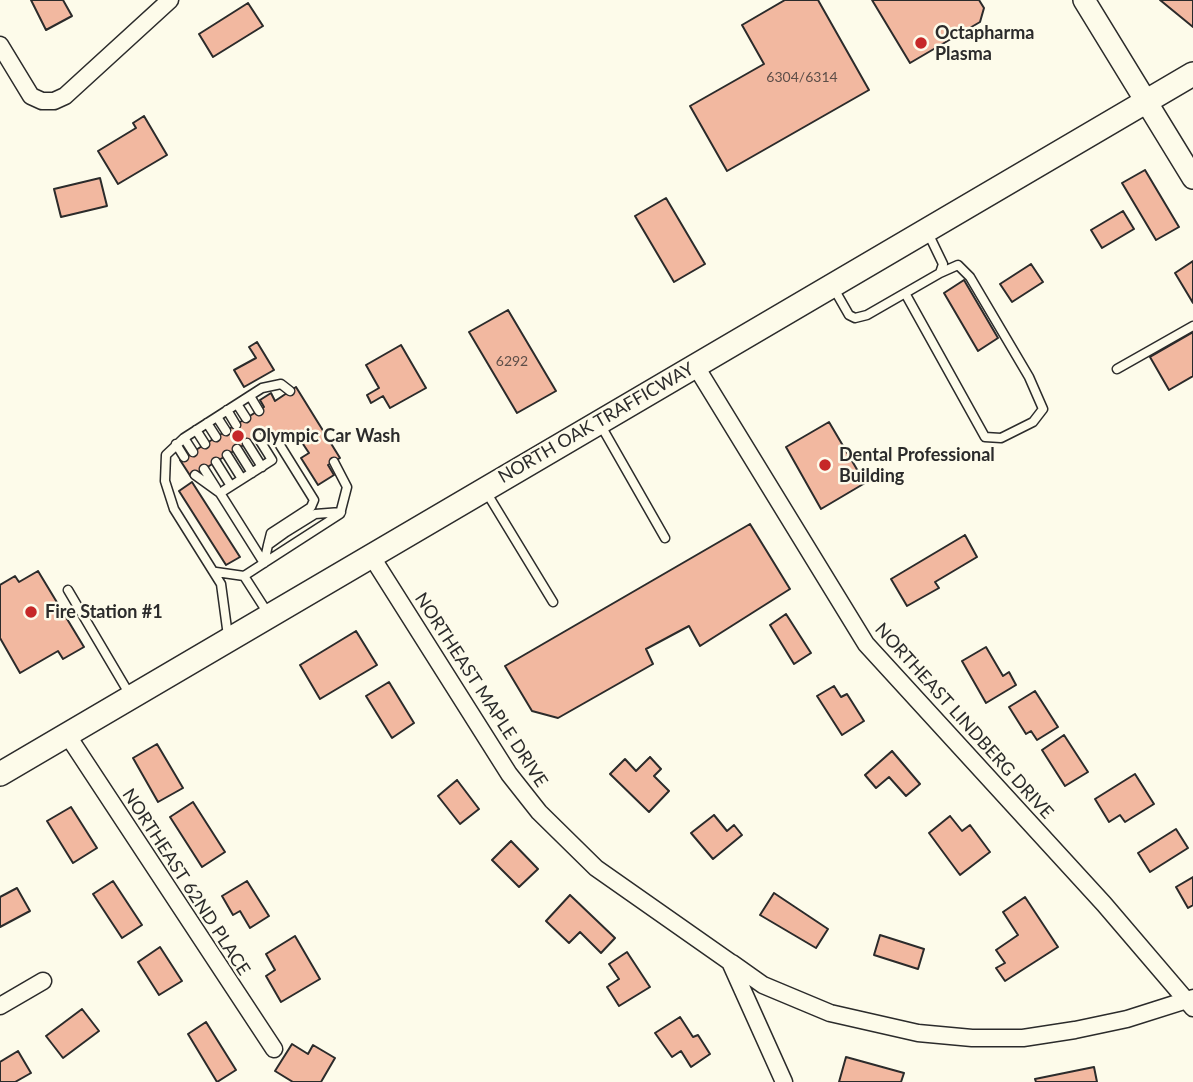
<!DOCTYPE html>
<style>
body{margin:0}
canvas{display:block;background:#fdfbea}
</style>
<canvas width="1193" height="1082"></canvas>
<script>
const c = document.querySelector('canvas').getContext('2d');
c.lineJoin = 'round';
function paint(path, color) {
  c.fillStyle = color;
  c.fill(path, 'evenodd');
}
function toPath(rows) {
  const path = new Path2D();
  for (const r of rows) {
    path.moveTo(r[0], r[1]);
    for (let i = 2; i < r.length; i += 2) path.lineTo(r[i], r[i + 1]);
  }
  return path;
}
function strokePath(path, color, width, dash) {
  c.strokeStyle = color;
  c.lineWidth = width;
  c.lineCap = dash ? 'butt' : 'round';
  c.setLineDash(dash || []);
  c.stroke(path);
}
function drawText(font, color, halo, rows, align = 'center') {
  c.font = font + ' Lato,sans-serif';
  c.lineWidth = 5;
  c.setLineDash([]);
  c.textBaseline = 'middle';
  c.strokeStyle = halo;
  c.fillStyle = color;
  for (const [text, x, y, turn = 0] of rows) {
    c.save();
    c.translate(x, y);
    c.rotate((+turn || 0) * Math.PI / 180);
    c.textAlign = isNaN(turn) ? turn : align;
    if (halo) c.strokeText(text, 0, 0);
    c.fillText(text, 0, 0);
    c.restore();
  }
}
const building = toPath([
 [31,0,63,0,72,16,46,30,31,0],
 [785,0,818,0,869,90,727,171,690,106,764,64,742,25,785,0],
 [872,0,979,0,984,8,980,22,910,63,872,0],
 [1160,0,1193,0,1193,27,1160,0],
 [248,3,263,26,213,57,199,34,248,3],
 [144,116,167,155,118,184,98,151,136,128,133,123,144,116],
 [1145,170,1179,227,1156,240,1122,183,1145,170],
 [100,178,107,206,61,217,54,189,100,178],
 [666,198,705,264,674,282,635,216,666,198],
 [1123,211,1134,229,1102,248,1091,230,1123,211],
 [1193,261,1193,303,1175,273,1193,261],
 [1031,264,1043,282,1012,302,1000,284,1031,264],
 [964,280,998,338,978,351,944,293,964,280],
 [508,310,556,391,517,413,469,332,508,310],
 [1193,332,1193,376,1169,390,1150,357,1193,332],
 [257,342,274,370,244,387,234,370,256,358,249,347,257,342],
 [401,345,426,388,390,408,383,396,371,403,367,395,379,388,366,365,401,345],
 [296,387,340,458,328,465,334,475,318,485,301,458,309,453,297,435,273,446,265,432,191,477,180,460,264,407,260,400,271,393,275,401,296,387],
 [829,422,865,483,821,509,786,447,829,422],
 [192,482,240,557,226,565,179,491,192,482],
 [750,524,790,589,700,646,689,626,646,649,653,664,558,718,532,711,505,666,750,524],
 [965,535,977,557,935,582,939,588,907,606,891,579,965,535],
 [38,571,84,647,63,659,58,651,20,673,0,638,0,585,15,576,19,582,38,571],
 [786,614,811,653,794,664,770,625,786,614],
 [356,631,377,665,320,699,300,665,356,631],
 [986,647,1003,676,1009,672,1016,685,986,703,962,661,986,647],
 [389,682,414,723,392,738,366,696,389,682],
 [834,686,841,697,847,694,864,721,842,735,817,696,834,686],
 [1035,691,1058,727,1037,740,1031,731,1026,734,1009,707,1035,691],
 [1064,735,1088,772,1065,786,1042,750,1064,735],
 [157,744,183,788,158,802,133,758,157,744],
 [892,751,920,784,906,796,889,777,876,788,865,775,892,751],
 [650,757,661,769,654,776,669,791,649,812,610,774,625,759,636,771,650,757],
 [1135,774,1154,804,1125,822,1120,815,1109,822,1095,799,1135,774],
 [457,780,479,809,460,824,438,796,457,780],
 [193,802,225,852,202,867,170,817,193,802],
 [71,807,97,848,73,863,47,821,71,807],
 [714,815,727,831,734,825,742,835,713,859,691,833,714,815],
 [950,816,962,831,970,825,990,852,960,875,929,833,950,816],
 [1176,829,1188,848,1150,872,1138,853,1176,829],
 [511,841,538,869,519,887,492,860,511,841],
 [1193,877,1193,905,1188,908,1176,887,1193,877],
 [113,881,142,925,122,938,93,894,113,881],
 [247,881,269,916,250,928,240,911,233,915,222,896,247,881],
 [17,888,30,911,0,927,0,897,17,888],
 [774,893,828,929,816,948,760,915,774,893],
 [570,895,615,938,601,953,580,932,569,943,546,921,570,895],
 [1025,897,1058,947,1005,981,996,968,1005,963,996,950,1018,935,1003,912,1025,897],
 [880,935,924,949,918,969,874,955,880,935],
 [295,936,320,979,281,1002,266,976,275,970,266,954,295,936],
 [160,947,182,981,159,995,138,962,160,947],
 [627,952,650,987,619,1006,607,987,619,979,609,964,627,952],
 [82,1009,99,1031,63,1058,46,1036,82,1009],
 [680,1017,693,1037,698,1035,710,1054,691,1067,681,1051,672,1057,655,1033,680,1017],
 [206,1022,236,1070,217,1082,188,1034,206,1022],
 [292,1044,308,1054,313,1045,335,1058,321,1082,293,1082,275,1071,292,1044],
 [18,1051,31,1073,15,1082,0,1082,0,1062,18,1051],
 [846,1057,904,1073,901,1082,839,1082,846,1057],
 [1094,1067,1097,1082,1036,1082,1035,1079,1094,1067]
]);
paint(building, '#f2b8a0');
strokePath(building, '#2b2b2b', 2);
const service = toPath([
 [833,287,849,315,855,318,867,315,940,273,943,264,928,233],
 [905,293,985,437,1001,438,1033,422,1043,409,1029,377,970,277,958,265,940,273],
 [1117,369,1193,326],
 [250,396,259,411],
 [237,404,246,418],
 [227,410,236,425],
 [217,417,226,431],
 [207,423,216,437],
 [600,424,665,538],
 [196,430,205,444],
 [257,436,272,460,220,493,264,563,244,576,269,615],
 [184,438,193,452],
 [247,443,262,467],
 [176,444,184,457],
 [237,449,252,473],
 [227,455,242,479],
 [216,462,231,486],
 [204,469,216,488],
 [195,475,220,493],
 [485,490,553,602],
 [268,545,271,533,311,507,314,500,278,442],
 [264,563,340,514,347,487,334,462],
 [264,563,268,545,286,532,315,514,341,512],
 [216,572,244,576],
 [68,590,130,695],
 [228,636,221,584,174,509,165,481,166,455,184,438,262,388,281,384,290,391]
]);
const minor = toPath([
 [0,45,31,96,42,101,54,101,65,96,170,0],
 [695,365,866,644,1104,904,1193,1008],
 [370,554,509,774,539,812,596,868,730,962,784,1082],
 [68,736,274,1049],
 [732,963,763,985,830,1013,918,1033,972,1038,1023,1038,1075,1030,1127,1019,1193,998],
 [0,1006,43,981]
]);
const tertiary = toPath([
 [1084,0,1193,178]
]);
const secondary = toPath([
 [0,774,1193,74]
]);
strokePath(service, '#2b2b2b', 11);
strokePath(minor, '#2b2b2b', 19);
strokePath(tertiary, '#2b2b2b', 24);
strokePath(secondary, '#2b2b2b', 26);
strokePath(service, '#fdfbea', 8);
strokePath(minor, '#fdfbea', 16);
strokePath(tertiary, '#fdfbea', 21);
strokePath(secondary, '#fdfbea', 23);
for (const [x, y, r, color] of [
 [921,43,7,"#c62828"],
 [238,436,7,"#c62828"],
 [825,465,7,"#c62828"],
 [31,612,7,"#c62828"]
]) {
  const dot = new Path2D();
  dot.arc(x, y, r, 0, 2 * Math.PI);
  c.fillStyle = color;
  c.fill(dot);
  strokePath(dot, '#fdfbea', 2.5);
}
drawText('14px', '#5d4e48', null, [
 ["6304/6314",802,77],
 ["6292",512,361]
]);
drawText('bold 18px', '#2b2b2b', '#fdfbea', [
 ["Octapharma",935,33],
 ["Plasma",935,54],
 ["Olympic Car Wash",252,436],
 ["Dental Professional",839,455],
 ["Building",839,476],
 ["Fire Station #1",45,612]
], 'left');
drawText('18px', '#2b2b2b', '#fdfbea', [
 ["NORTH OAK TRAFFICWAY",596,423,-30],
 ["NORTHEAST MAPLE DRIVE",481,690,57],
 ["NORTHEAST LINDBERG DRIVE",964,721,48],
 ["NORTHEAST 62ND PLACE",186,882,57]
]);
</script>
